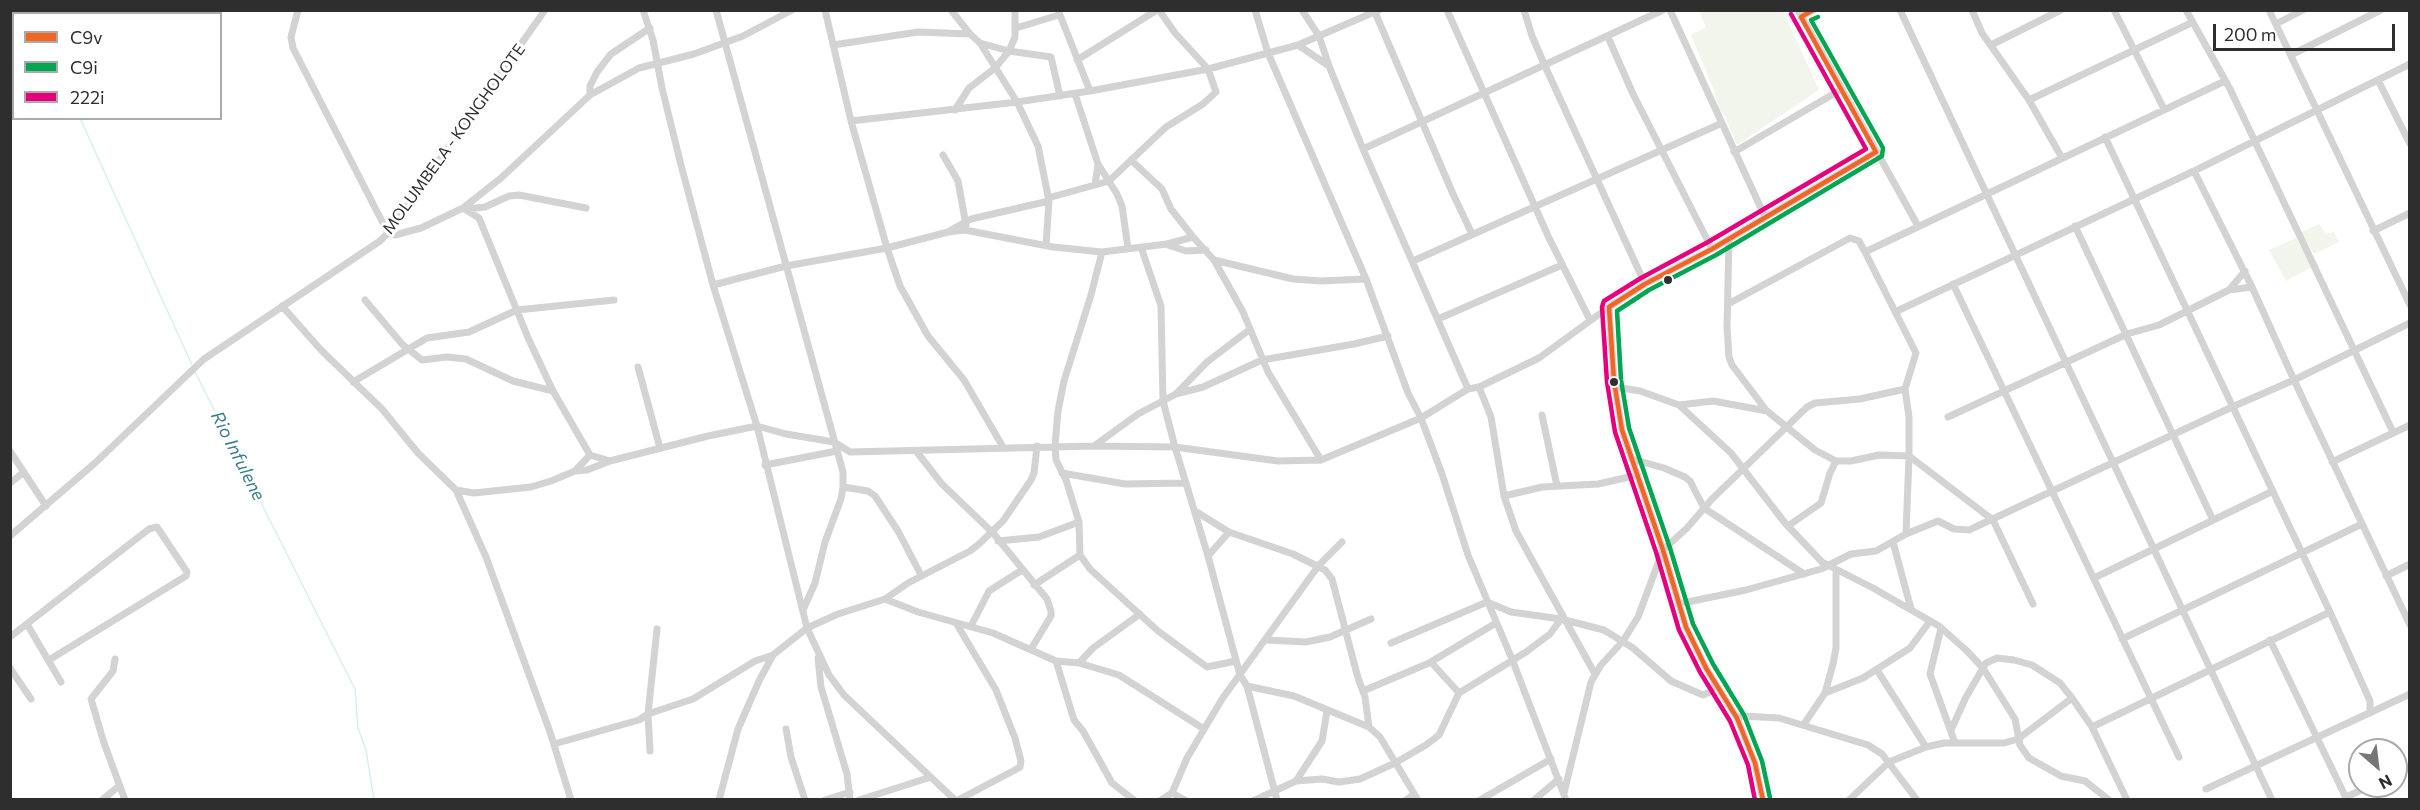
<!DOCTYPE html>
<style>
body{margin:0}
#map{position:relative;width:2420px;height:810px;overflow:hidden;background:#fff;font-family:Commissioner,sans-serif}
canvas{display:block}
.frame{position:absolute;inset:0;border:12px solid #2e2e2e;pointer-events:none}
.legend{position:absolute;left:12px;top:12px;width:210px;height:108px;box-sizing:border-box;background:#fff;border:2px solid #ababab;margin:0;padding:8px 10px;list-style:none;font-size:18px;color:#2e2e2e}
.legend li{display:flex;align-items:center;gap:12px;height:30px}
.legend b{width:30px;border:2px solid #ababab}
.north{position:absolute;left:2348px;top:738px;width:60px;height:60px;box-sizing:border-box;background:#fff;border:2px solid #ababab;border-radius:50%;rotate:152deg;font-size:16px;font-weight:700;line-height:24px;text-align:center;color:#2e2e2e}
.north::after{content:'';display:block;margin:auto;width:21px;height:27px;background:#777;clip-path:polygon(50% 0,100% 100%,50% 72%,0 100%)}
.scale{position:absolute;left:2213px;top:24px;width:182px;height:27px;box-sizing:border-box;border:3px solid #2e2e2e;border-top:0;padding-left:8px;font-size:18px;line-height:21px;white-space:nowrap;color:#2e2e2e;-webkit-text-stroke:4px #fff;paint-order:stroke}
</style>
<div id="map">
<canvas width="2420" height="810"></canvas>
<div class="frame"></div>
<ul class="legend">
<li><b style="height:8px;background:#f26522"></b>C9v</li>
<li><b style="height:8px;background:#00a651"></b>C9i</li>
<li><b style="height:8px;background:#e5007d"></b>222i</li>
</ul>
<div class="north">N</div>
<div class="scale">200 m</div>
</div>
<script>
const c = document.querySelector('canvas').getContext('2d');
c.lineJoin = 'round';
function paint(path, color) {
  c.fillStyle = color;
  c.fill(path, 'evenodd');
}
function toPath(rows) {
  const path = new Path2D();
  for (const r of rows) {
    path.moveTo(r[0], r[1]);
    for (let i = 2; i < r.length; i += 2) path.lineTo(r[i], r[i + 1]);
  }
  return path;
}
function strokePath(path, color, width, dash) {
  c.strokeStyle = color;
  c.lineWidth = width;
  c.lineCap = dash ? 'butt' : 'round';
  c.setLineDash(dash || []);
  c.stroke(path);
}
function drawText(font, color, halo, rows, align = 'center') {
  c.font = font + ' Commissioner,sans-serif';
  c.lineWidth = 6;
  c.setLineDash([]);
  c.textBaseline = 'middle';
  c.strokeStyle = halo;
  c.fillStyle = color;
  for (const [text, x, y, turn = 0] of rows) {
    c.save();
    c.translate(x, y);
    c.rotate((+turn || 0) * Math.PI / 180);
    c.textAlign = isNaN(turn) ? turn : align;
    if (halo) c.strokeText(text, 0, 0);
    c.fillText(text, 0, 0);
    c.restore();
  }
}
paint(toPath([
 [1699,11,1783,11,1819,90,1737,145,1725,116,1719,109,1714,90,1691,35,1706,27],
 [2319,224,2326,234,2334,232,2339,242,2314,254,2301,232],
 [2296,238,2312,267,2286,281,2269,250]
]), '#f2f5eb');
strokePath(toPath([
 [31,10,33,14],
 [80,118,192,365],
 [195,372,355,689,358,728,366,750,374,800]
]), '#d7eef2', 1.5);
strokePath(toPath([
 [298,10,291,37,293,48,388,233,395,235,421,228,463,208,501,178,590,95,639,68,694,54,743,36,792,10],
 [643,10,653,40,662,88,681,165,713,285,757,426,807,628,829,675,844,695,955,800],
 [716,10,843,472,843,487,841,499,825,542,815,583,803,610],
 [825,10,851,121,887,248,900,286,928,336,964,380,1003,447],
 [951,10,970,34],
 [1058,10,1090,91],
 [1255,10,1268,53,1366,279,1408,393,1421,418,1442,474,1468,555,1512,659,1566,800],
 [1302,10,1319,36,1329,66,1363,149,1468,389],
 [1374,10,1453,194,1472,234],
 [1447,10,1549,238,1590,320],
 [1524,10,1532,36,1545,66,1645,284],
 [1670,10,1765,217],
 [1798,10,1918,226],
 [1900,10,2272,800],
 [1972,10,1982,33,2029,100,2062,158],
 [2114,10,2164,109],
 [2186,10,2230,89,2393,432],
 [2269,10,2410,305],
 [1801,17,1814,10],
 [2276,24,2303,10],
 [1016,28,1059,15],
 [1608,37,1633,94,1712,249],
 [980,43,1009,51,1051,57,1060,96],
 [833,45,918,32,970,34,980,43,1017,102,1038,146,1049,201,1046,245],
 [1298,45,1329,66],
 [1991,45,2061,10],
 [2291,55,2381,10],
 [1077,60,1157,10],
 [2378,80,2410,144],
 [1075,94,1098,164,1117,194,1122,206,1128,248],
 [590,95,590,86,597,72,611,54,650,28],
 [2029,100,2191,23],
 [955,110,969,88,995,68,1009,51,1015,37,1015,10],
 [851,121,1017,102,1090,91,1208,69,1298,45,1379,10],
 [2105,137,2330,612,2370,701,2370,713],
 [1363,149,1663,10],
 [1734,152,1842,89],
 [943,155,958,181,966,225],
 [1131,160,1162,189,1171,209,1193,237],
 [2194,171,2252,287,2294,380,2410,625],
 [1095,185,1098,164],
 [1048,198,1109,181,1166,127,1203,104,1216,92,1208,69,1175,33,1159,10],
 [463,208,479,218,529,340,553,391,590,455,610,461],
 [466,209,485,207,509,196,519,195,586,208],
 [2075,226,2213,520],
 [951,230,971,219,1049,201],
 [2373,231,2410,213],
 [1729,239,1727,327,1729,357,1732,365,1766,410],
 [1168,245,1186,251,1206,250],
 [1141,247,1161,306,1163,401,1175,447,1208,556,1240,675,1247,686,1277,800],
 [1102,252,1091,295,1064,381,1058,411,1055,446,1056,460,1066,480,1079,522,1080,555,1090,569,1158,631,1207,667,1236,661],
 [1214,260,1293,279,1320,281,1366,279],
 [1413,261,1720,124],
 [1953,284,2179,757],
 [713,285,786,266,887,248,948,232,965,230,1053,247,1102,252,1167,244,1193,237,1214,260,1243,312,1268,372,1321,460],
 [2229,290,2245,271],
 [365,300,402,344,422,360,447,357,466,359,513,381,553,391],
 [1728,304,1850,238,1859,241,1865,252],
 [282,306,321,350,382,409,418,453,456,490,486,557,550,732,571,800],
 [1895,312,2194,171,2410,64],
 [1438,319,1562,265],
 [638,367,660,448],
 [353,382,427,338,469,332,517,310,614,300],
 [1479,387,1491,417,1504,496,1516,531,1595,674],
 [1615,387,1640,391,1679,405,1731,453,1785,523,1822,562,1873,588,1939,626,1966,650,1983,668,2015,719,2020,745,2029,758,2061,776,2085,781,2109,800],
 [1176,394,1203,387,1262,360,1354,344,1388,336],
 [1679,405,1713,401,1767,411,1815,450,1836,461,1851,461,1879,455,1909,456,1993,520,2033,604],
 [1542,415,1557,486],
 [1948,417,2127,334,2159,325,2229,290,2252,287],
 [1094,446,1138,414,1176,394,1207,362,1249,330],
 [10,451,46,506],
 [916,451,942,484,993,533,1047,599,1051,611,1051,616,1031,649],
 [1632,459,1664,468,1685,477,1690,481,1704,508,1804,574],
 [2332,462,2410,425],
 [765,465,837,451],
 [575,471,590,455],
 [1062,473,1125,484,1185,483],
 [10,483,24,472],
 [843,487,868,491,875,496,898,531,921,575],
 [456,490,474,493,531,487,551,481,575,471,587,470,610,461,708,436,757,426,786,434,834,442,850,452,1094,446,1175,447,1278,461,1321,460,1421,418,1468,389,1479,387,1539,358,1609,307],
 [1504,496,1542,487,1598,484,1638,475],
 [1195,511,1229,532,1293,554,1325,570,1332,579,1358,678,1365,697,1369,727],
 [1788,526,1821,503,1830,473,1836,461],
 [1906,534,1909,456,1909,417,1905,389,1916,353,1865,252,2225,81],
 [10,536,95,463,204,359,380,241,388,233,545,10],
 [998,541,1039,537,1079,522],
 [1893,542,1911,609],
 [1208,556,1229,532],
 [2386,576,2410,564],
 [2094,578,2273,491],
 [1034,585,1080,555],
 [885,599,918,612,993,633,1056,661,1079,663,1119,675,1204,729],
 [1678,604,1746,590,1821,569,1851,554,1876,551,1906,534,1938,521,1954,529,1969,530,2232,407,2294,380,2410,323],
 [956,623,996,690,1015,738,1021,761,1020,767,1013,771,958,800],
 [27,624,61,682],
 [971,626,989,591,1022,570],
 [1941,628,1930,674,1955,743],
 [10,637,149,529,157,527,187,572,186,576,49,660],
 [2122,639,2362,524],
 [1267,640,1306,642,1330,637,1371,619],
 [2270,640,2347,800],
 [1391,643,1487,602,1511,612,1561,619,1604,630,1633,648,1671,681,1703,695,1710,692,1716,684],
 [818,658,821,687,847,774,850,800],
 [115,659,113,671,91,699,104,743,125,800],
 [1056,661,1074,720,1083,731,1112,783,1134,800],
 [1431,662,1459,693],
 [1079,663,1093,648,1140,614],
 [10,668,31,699],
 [1877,670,1926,747],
 [1247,686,1294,696,1369,727,1380,737,1418,800],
 [1363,691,1429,663,1496,623],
 [1825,693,1863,678,1910,648,1930,621],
 [1737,718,1742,716,1779,718,1868,745,1882,754,1917,800],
 [1804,724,1825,693,1833,664,1836,648,1836,570],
 [2092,727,2330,612],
 [786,729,791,757,805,800],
 [1951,730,1966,697,1986,663,1997,658,2014,660,2032,665,2060,683,2072,698,2092,727,2127,800],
 [554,744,639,720,648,714,693,699,755,661,773,655],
 [650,751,648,714,657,629],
 [2396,774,2410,767],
 [1296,781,1322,741,1327,711],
 [2206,789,2410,694],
 [1172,793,1185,800],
 [1564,793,1591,682,1601,665,1623,641,1638,617,1663,550,1687,528,1712,499,1807,407,1815,403,1860,399,1905,389],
 [2346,797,2370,786],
 [102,800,119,786],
 [719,800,738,729,759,681,773,655,807,628,838,614,885,599,908,583,970,551,979,544,1003,521,1031,480,1034,473,1037,446],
 [825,800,850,792],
 [859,800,931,777],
 [1161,800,1172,793,1187,758,1222,699,1319,565,1342,542],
 [1255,800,1296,781,1322,779,1339,782,1360,779,1395,763,1426,745,1439,735,1459,693,1526,652,1550,634,1561,619],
 [1406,800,1414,794],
 [1480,800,1551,759],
 [1534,800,1559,779],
 [1763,800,1755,763,1737,718,1706,668,1686,627,1663,550,1622,430,1614,381,1609,307,1645,284,1712,249,1876,152],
 [1849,800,1889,762,1926,747,1944,743,2004,743,2018,739,2072,698]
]), '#d3d3d3', 7);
strokePath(toPath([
 [1763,800,1755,763,1737,718,1706,668,1686,627,1663,550,1622,430,1614,381,1609,307,1645,284,1712,249,1876,152,1801,17,1813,10]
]), '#f26522', 4.5);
strokePath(toPath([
 [1770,798,1762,761,1744,715,1713,664,1693,624,1670,548,1629,428,1621,380,1617,311,1649,290,1716,255,1882,156,1883,148,1811,20,1818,17]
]), '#00a651', 4.5);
strokePath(toPath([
 [1755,800,1748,765,1730,721,1700,672,1679,630,1656,552,1615,432,1607,382,1602,307,1604,301,1641,278,1708,242,1866,149,1791,14]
]), '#e5007d', 4.5);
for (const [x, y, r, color] of [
 [1668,280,5,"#2e2e2e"],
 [1614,382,5,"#2e2e2e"]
]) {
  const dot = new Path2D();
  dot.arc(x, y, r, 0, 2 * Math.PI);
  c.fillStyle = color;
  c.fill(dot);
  strokePath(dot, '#fff', 2);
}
drawText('16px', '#2e2e2e', '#fff', [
 ["MOLUMBELA - KONGHOLOTE",454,139,-54]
]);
drawText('italic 18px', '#377e8c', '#fff', [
 ["Rio Infulene",238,456,63]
]);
</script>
